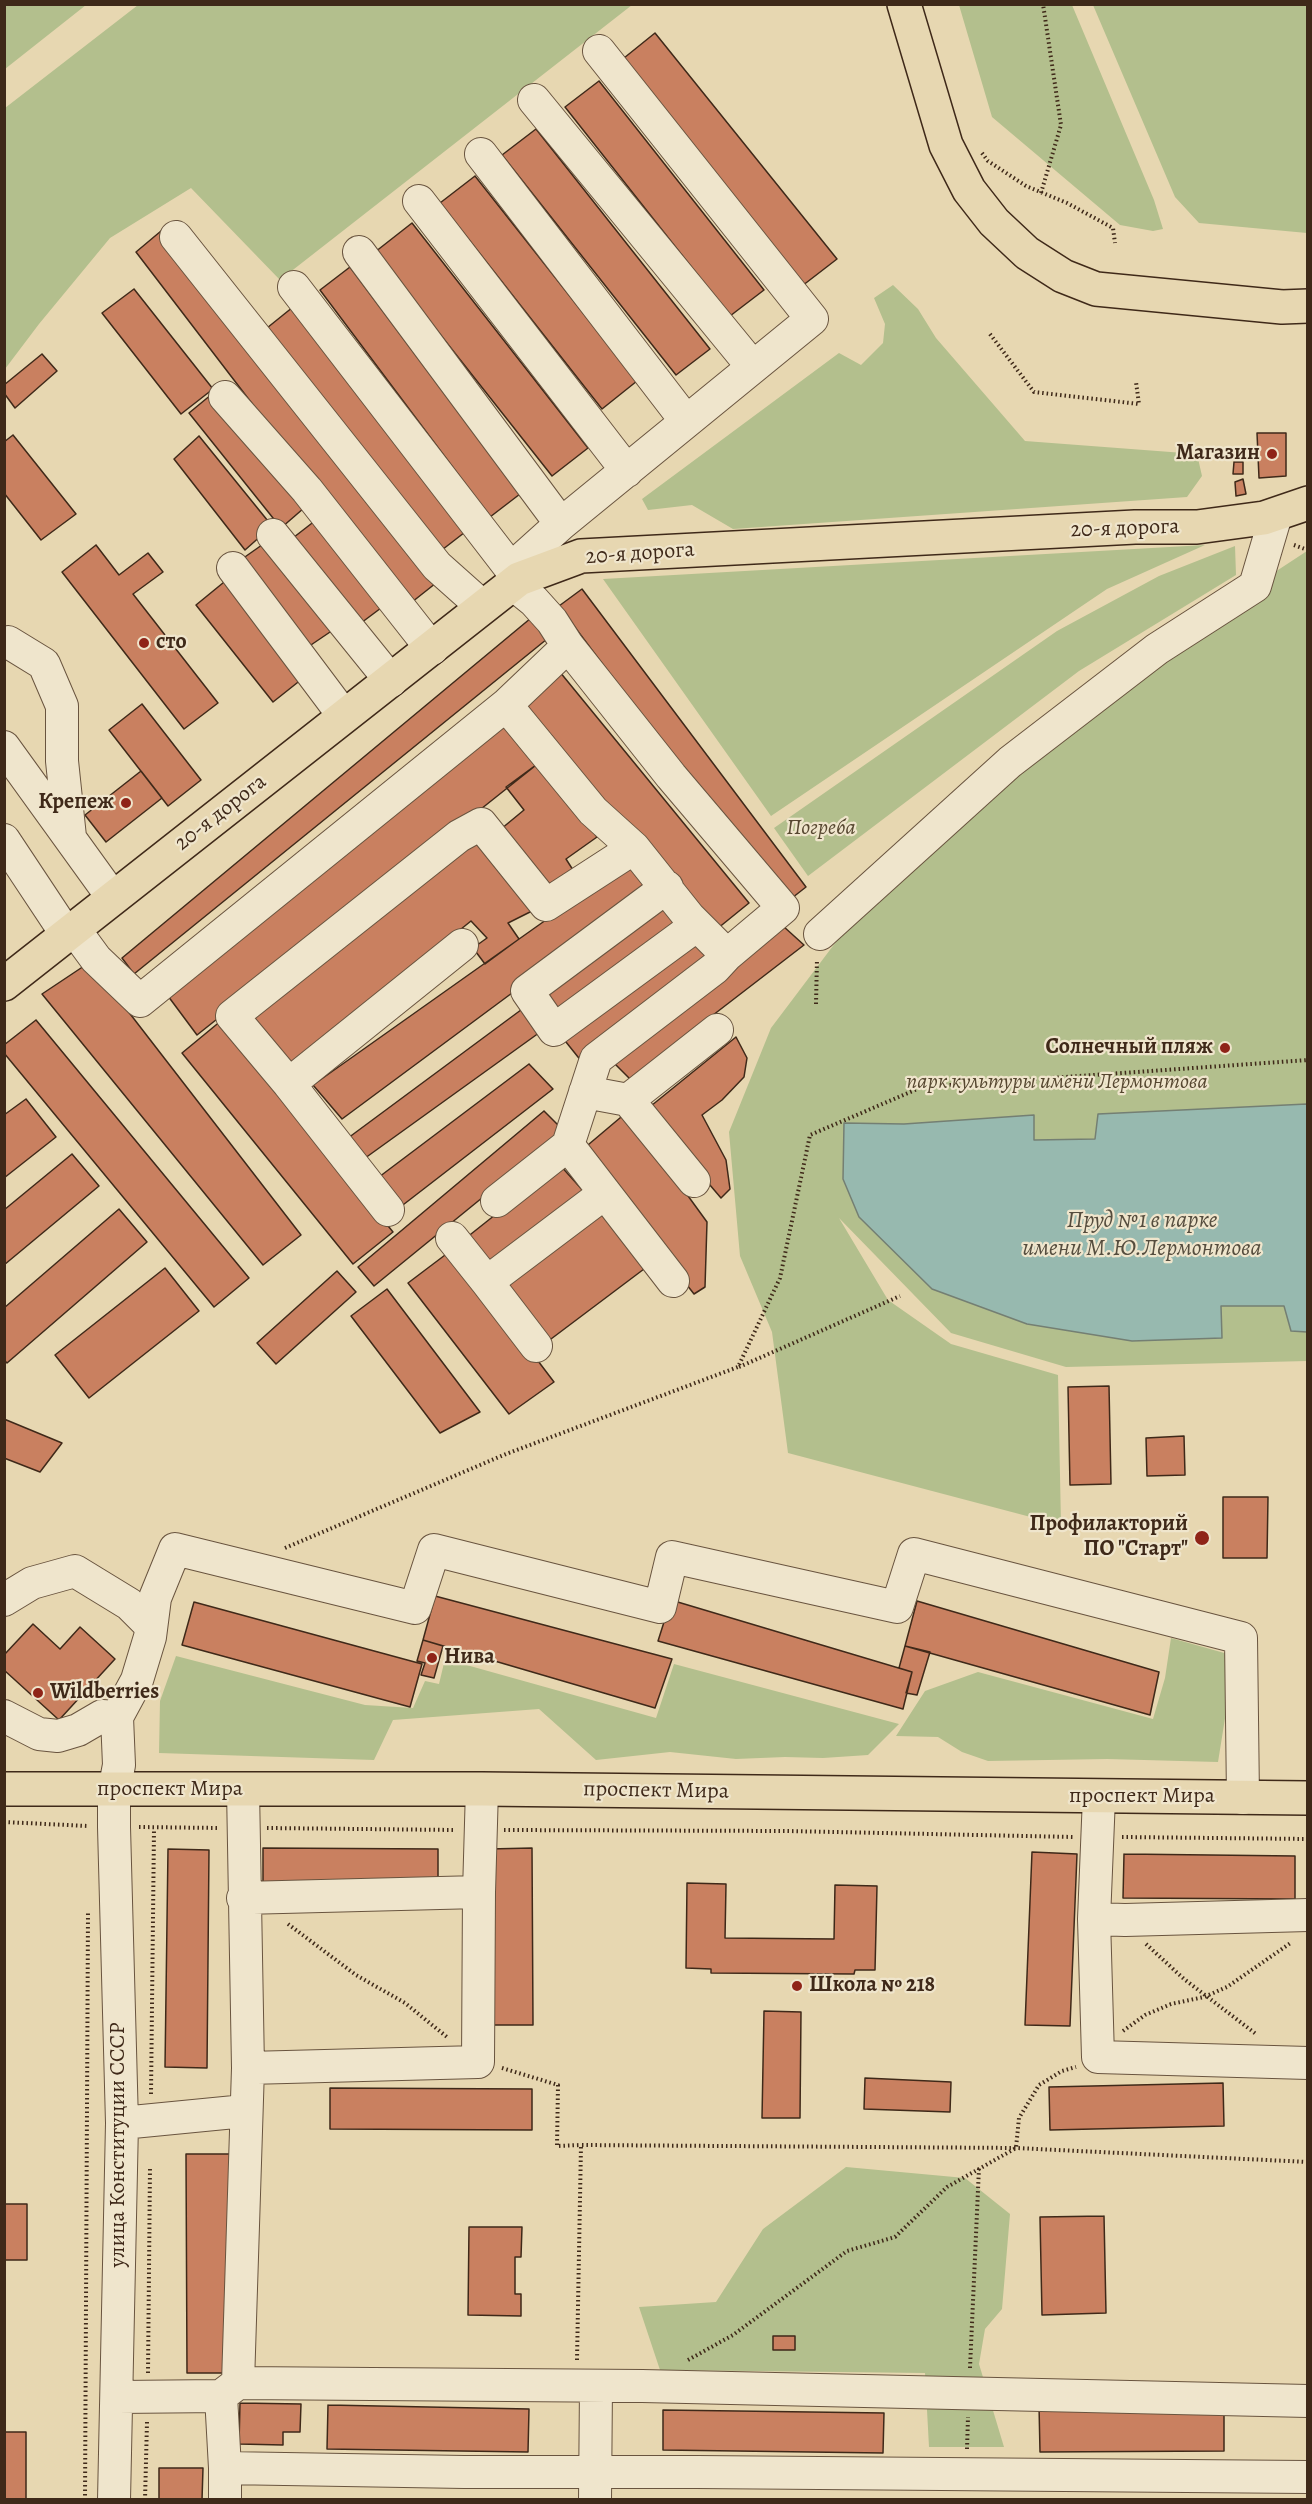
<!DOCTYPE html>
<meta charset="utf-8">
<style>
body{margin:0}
#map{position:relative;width:1312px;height:2504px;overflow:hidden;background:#e7d7b1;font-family:Alegreya,serif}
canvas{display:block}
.frame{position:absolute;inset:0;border:6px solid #3f2919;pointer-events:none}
</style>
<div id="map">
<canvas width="1312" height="2504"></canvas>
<div class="frame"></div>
</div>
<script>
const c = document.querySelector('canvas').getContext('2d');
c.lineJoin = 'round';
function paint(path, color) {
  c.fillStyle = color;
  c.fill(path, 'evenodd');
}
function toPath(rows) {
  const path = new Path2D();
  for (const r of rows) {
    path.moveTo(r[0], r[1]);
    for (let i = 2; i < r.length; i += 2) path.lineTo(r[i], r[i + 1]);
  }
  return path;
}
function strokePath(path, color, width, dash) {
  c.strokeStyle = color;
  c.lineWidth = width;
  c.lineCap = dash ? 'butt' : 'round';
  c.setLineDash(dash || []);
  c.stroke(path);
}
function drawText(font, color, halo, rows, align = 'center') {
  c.font = font + ' Alegreya,serif';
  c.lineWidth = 4.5;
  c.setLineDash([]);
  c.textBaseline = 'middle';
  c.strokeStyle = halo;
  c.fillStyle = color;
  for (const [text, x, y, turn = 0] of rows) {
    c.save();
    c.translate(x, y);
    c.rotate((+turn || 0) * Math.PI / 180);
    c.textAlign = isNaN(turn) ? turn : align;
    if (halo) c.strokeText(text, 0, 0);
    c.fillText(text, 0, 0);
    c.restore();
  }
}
paint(toPath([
 [5,4,86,4,86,5,5,69],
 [138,5,632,5,280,280,191,188,110,238,39,324,5,369,5,108],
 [959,5,1072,5,1154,200,1163,229,1153,231,1120,225,992,117],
 [1093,5,1307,5,1307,233,1199,223,1175,197],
 [893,285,918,309,936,338,1025,441,1197,454,1202,476,1187,497,733,529,692,505,648,510,642,499,839,353,861,365,883,343,885,324,874,298],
 [1205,545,1107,589,771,816,603,579],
 [1235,546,1236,575,1079,671,808,876,774,828,1057,631,1159,576],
 [1307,551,1307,1361,1066,1367,951,1333,839,1218,888,1300,951,1344,1058,1375,1061,1525,788,1453,772,1332,740,1256,729,1132,771,1028,891,869,1278,570],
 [1171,1638,1235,1656,1218,1762,1107,1759,988,1761,962,1752,938,1737,896,1736,925,1691,978,1672,1153,1719,1165,1678],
 [176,1656,365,1705,413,1708,425,1681,439,1684,445,1659,656,1718,674,1664,899,1724,868,1755,823,1758,785,1757,736,1759,670,1752,596,1760,539,1709,393,1720,374,1760,159,1753,160,1701],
 [846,2167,965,2178,1010,2214,1002,2309,985,2329,979,2364,1004,2447,929,2447,925,2373,660,2370,639,2307,716,2302,763,2229]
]), '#b3bf8d');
const water = toPath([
 [1307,1104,1307,1332,1291,1331,1284,1306,1221,1306,1222,1338,1132,1341,1027,1324,932,1289,859,1217,843,1179,844,1123,904,1124,1034,1115,1034,1140,1095,1139,1098,1114,1307,1104]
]);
paint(water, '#97b9af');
strokePath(water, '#747f73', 1.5);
const building = toPath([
 [655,33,837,259,802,286,624,58,655,33],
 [599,81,764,290,730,316,565,107,599,81],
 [536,129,710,349,676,375,502,155,536,129],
 [475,176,637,381,602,409,440,203,475,176],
 [412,223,588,448,552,476,375,252,412,223],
 [161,231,436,583,407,606,136,252,161,231],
 [350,267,520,494,490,517,320,290,350,267],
 [134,289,213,389,181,414,102,313,134,289],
 [293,307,469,529,438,553,262,332,293,307],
 [42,354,57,371,15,408,4,393,4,385,42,354],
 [212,394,304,508,281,528,189,413,212,394],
 [1257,433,1286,433,1286,476,1259,478,1257,433],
 [13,435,76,514,41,540,4,493,4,442,13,435],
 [199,436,272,526,245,550,174,459,199,436],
 [1234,462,1243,462,1243,474,1233,474,1234,462],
 [1243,479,1246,494,1236,496,1235,482,1243,479],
 [316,520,385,605,357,626,289,541,316,520],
 [269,540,333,630,305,649,242,559,269,540],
 [96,545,119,575,148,553,163,572,133,594,218,703,184,729,62,572,96,545],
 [229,578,307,675,273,702,196,605,229,578],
 [582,589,806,887,783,905,559,606,582,589],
 [531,618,547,639,134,974,122,958,531,618],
 [555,666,749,903,712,933,518,696,555,666],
 [142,704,201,780,168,806,109,730,142,704],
 [505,726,540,762,197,1035,168,996,505,726],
 [540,762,560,785,597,837,566,859,573,870,548,885,501,829,524,810,506,787,540,762],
 [141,771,162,798,106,842,85,815,141,771],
 [473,835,532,911,508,923,519,939,485,964,473,948,487,938,471,921,287,1069,245,1018,473,835],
 [632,859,651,890,342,1119,313,1085,632,859],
 [665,904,683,929,555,1022,538,996,665,904],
 [783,926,804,945,630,1079,608,1057,783,926],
 [697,935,716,959,582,1062,562,1037,697,935],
 [90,962,301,1235,263,1265,42,994,90,962],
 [529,1004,543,1030,361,1161,344,1141,529,1004],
 [36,1020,249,1278,214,1307,4,1053,4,1045,36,1020],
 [222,1020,393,1232,353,1264,182,1053,222,1020],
 [736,1037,747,1058,744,1077,722,1100,702,1115,726,1160,730,1189,721,1198,646,1110,736,1037],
 [529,1064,553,1089,399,1208,375,1180,529,1064],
 [26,1099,56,1137,4,1178,4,1115,26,1099],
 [544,1111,564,1131,374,1286,358,1267,544,1111],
 [627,1112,707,1222,705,1287,694,1294,582,1150,627,1112],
 [72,1154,99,1186,4,1265,4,1210,72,1154],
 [559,1164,586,1194,490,1265,466,1238,559,1164],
 [605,1204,648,1266,543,1345,501,1287,605,1204],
 [119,1209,147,1242,7,1363,4,1360,4,1308,119,1209],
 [453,1249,554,1382,509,1414,408,1283,453,1249],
 [165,1268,199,1311,89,1398,55,1355,165,1268],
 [337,1271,356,1292,276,1364,257,1343,337,1271],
 [387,1289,480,1412,440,1433,351,1316,387,1289],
 [1109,1386,1111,1484,1070,1485,1068,1387,1109,1386],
 [4,1419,62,1443,40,1472,4,1458,4,1419],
 [1184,1436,1185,1475,1147,1476,1146,1438,1184,1436],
 [1223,1497,1268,1497,1267,1558,1223,1558,1223,1497],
 [435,1596,672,1659,655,1708,423,1640,435,1596],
 [671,1600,912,1672,903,1709,658,1641,671,1600],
 [917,1601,1159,1672,1150,1715,905,1646,917,1601],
 [194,1602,422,1664,410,1707,182,1645,194,1602],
 [33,1624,60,1649,80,1627,115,1659,59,1720,4,1670,4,1655,33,1624],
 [423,1640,443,1646,434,1678,421,1675,425,1663,417,1661,423,1640],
 [905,1646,930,1652,917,1695,906,1693,912,1672,899,1668,905,1646],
 [263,1848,438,1849,438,1889,263,1888,263,1848],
 [532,1848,533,2025,490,2025,489,1849,532,1848],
 [168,1849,209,1850,207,2068,165,2067,168,1849],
 [1032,1852,1077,1854,1070,2026,1025,2025,1032,1852],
 [1124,1854,1295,1856,1295,1899,1123,1898,1124,1854],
 [687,1883,726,1884,725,1938,834,1939,835,1885,877,1886,875,1970,855,1970,854,1974,711,1973,711,1969,686,1968,687,1883],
 [764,2011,801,2012,800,2118,762,2118,764,2011],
 [865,2078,951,2082,950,2112,864,2109,865,2078],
 [1223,2083,1224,2126,1050,2130,1049,2087,1223,2083],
 [330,2088,532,2089,532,2130,330,2129,330,2088],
 [186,2154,230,2154,230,2373,187,2373,186,2154],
 [4,2204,27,2204,27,2260,4,2260,4,2204],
 [1104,2216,1106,2313,1042,2315,1040,2217,1104,2216],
 [469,2227,522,2227,521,2257,515,2257,515,2294,521,2294,521,2316,468,2315,469,2227],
 [773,2336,795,2336,795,2350,773,2350,773,2336],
 [240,2403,301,2404,300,2432,283,2432,283,2445,239,2444,240,2403],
 [328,2405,529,2409,528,2452,327,2449,328,2405],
 [1039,2405,1224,2408,1224,2451,1040,2452,1039,2405],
 [663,2410,884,2413,883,2453,663,2450,663,2410],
 [4,2432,26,2432,26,2500,4,2500,4,2432],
 [159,2468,203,2468,202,2500,159,2500,159,2468]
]);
paint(building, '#c98060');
strokePath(building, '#3f2919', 1.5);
const minor = toPath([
 [534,100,752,366],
 [481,154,686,421],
 [419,201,627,471],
 [176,237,437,566,483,607],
 [359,252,561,524],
 [294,287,511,569],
 [225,397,307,490,432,649],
 [273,535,391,681],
 [233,568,344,716],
 [519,579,511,569,561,524,812,319,599,51],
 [513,584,534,601,552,621,568,646,671,776,783,908,727,955,689,917,634,848,593,811,506,705,568,646],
 [4,643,8,642,44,664,62,706,62,761,70,837],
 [4,747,113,898],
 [4,840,67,935],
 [667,887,527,991,554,1030,697,925],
 [74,929,96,959,140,1001,506,705],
 [820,934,1010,762,1157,649,1255,586,1276,515],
 [462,945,289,1084,232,1016,459,836,481,824,546,905,634,848],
 [289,1084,388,1210],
 [585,1092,628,1100,717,1030],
 [628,1100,694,1181],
 [497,1201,568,1145],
 [452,1238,487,1282],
 [673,1281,568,1145,596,1059,715,968,727,955],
 [536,1346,487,1282,605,1193],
 [4,1600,32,1583,75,1571,129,1604,151,1626],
 [4,1716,39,1734,58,1736,78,1730,102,1716,117,1717],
 [1099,1797,1094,1919,1098,2057,1308,2063],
 [479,1892,482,1789],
 [243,1898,479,1892,478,2062,248,2068],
 [1094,1919,1125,1920,1308,1915],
 [122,2123,245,2111],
 [238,2383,248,2068,243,1789],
 [221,2396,225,2468,464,2472,697,2472,1308,2477],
 [118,2397,221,2396,238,2383,642,2386,1308,2401],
 [114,2500,122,2123,114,1827,114,1791,119,1765,117,1717,137,1680,150,1637,155,1598,175,1549,415,1608,434,1550,660,1607,672,1557,897,1607,914,1554,1241,1638,1243,1798],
 [225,2500,225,2468],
 [595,2500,596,2386]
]);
const major = toPath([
 [904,4,946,145,969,190,994,222,1027,253,1063,276,1096,289,1282,307,1308,306],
 [4,984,519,579,581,556,1135,527,1197,527,1264,518,1308,503],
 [4,1789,482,1789,1308,1798]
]);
strokePath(minor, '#69543f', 34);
strokePath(major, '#3f2919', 36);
strokePath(toPath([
 [982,153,988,161,1026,186,1067,203,1113,228,1115,243],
 [1041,193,1061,125,1043,4],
 [990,334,1034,392,1139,404,1136,382],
 [1294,545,1308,550],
 [816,1004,817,959],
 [739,1367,900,1296],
 [285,1548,506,1454,738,1367,780,1278,810,1135,922,1087,1308,1060],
 [4,1822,88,1826],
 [139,1827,218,1828],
 [267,1828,455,1830],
 [504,1830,787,1831,1073,1837],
 [1122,1837,1308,1839],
 [288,1924,356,1975,405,2003,447,2037],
 [1146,1944,1184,1979,1256,2034],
 [1123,2031,1145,2015,1171,2004,1204,1997,1227,1987,1292,1942],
 [502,2068,558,2085,557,2146,581,2145],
 [151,2094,154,1829],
 [577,2360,581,2145,1016,2148,1308,2162],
 [688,2360,733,2335,847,2251,895,2237,947,2187,1016,2148,1019,2118,1039,2085,1062,2071,1076,2067],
 [970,2368,979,2168],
 [148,2373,150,2167],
 [967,2449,968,2417],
 [85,2500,88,1912],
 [145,2500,147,2422]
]), '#3f2919', 4, [1.5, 3]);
strokePath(minor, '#efe5cc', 32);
strokePath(major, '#e7d7b1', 33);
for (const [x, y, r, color] of [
 [1272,454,6,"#8f2418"],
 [144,643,6,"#8f2418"],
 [126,803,6,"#8f2418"],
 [1225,1048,6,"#8f2418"],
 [1202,1538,8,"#8f2418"],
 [432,1658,6,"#8f2418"],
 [38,1693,6,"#8f2418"],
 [797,1986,6,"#8f2418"]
]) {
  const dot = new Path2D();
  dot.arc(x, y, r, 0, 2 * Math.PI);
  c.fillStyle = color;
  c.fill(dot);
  strokePath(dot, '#efe5cc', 2);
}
drawText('bold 22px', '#3f2919', '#efe5cc', [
 ["Магазин",1260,454],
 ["сто",156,643,"left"],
 ["Крепеж",114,803],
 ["Солнечный пляж",1213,1048],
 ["Профилакторий",1188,1525],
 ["ПО \"Старт\"",1188,1550],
 ["Нива",444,1658,"left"],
 ["Wildberries",50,1693,"left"],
 ["Школа № 218",809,1986,"left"]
], 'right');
drawText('22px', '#3f2919', '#efe5cc', [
 ["20-я дорога",1125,529,-2],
 ["20-я дорога",640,554,-4],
 ["20-я дорога",221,813,-38],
 ["проспект Мира",170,1790],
 ["проспект Мира",656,1791,1],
 ["проспект Мира",1142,1797],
 ["улица Конституции СССР",119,2145,-90]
]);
drawText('italic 22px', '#564730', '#efe5cc', [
 ["Погреба",821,829],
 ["парк культуры имени Лермонтова",1057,1083]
]);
drawText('italic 24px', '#554d3e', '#efe5cc', [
 ["Пруд №1 в парке",1142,1221],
 ["имени М.Ю.Лермонтова",1142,1249]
]);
</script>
